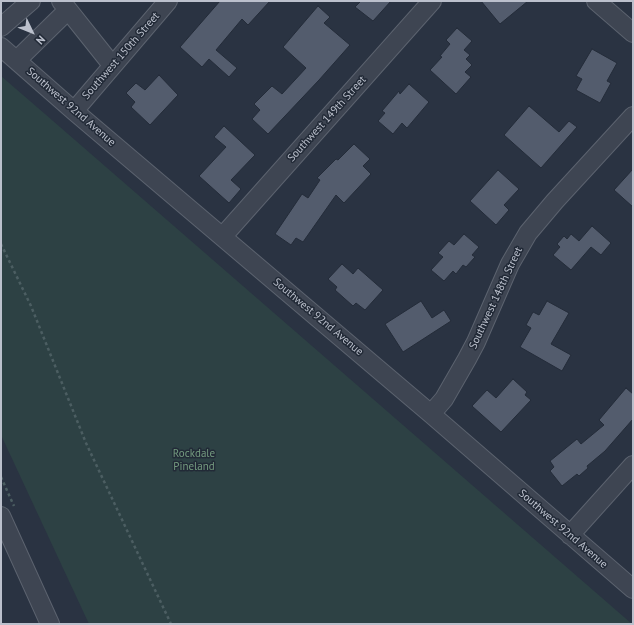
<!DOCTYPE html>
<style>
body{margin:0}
#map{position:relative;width:634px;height:625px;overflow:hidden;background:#2a3342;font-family:"PT Sans",sans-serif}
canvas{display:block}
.frame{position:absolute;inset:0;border:2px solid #bbc0cc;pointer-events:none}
.north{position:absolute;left:12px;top:12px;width:40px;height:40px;-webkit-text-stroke:3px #222a37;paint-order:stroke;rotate:133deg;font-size:11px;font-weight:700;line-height:16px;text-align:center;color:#bbc0cc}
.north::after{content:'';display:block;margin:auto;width:14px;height:18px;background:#bbc0cc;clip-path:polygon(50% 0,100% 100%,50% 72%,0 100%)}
</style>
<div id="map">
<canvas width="634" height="625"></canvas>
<div class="frame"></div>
<div class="north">N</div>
</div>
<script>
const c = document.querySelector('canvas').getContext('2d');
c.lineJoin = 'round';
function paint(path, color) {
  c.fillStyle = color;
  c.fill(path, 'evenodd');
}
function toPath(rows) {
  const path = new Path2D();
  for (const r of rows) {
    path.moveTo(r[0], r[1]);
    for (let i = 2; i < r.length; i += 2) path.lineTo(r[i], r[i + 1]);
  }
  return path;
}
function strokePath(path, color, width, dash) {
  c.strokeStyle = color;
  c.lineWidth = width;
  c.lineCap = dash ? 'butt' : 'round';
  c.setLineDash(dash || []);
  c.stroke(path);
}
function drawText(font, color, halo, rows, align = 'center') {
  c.font = font + ' "PT Sans",sans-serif';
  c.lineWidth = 3;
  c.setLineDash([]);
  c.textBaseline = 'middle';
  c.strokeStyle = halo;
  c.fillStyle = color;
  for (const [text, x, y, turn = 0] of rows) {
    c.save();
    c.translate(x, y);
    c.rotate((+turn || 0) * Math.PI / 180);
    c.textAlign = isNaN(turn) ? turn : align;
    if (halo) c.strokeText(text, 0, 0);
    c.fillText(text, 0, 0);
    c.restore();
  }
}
paint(toPath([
 [1,76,45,114,632,624,89,624,1,435]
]), '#2d4144');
const building = toPath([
 [220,1,270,1,248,25,242,19,216,50,237,68,229,77,209,59,202,67,180,47,220,1],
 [361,1,391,1,373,21,355,7,361,1],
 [481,1,528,1,500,24,481,1],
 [318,6,330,17,324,23,350,45,319,80,268,134,252,119,260,110,254,104,272,86,282,94,306,68,283,47,318,6],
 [457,28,472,41,464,50,470,55,466,59,472,65,465,72,471,77,456,94,430,70,442,57,440,56,450,44,446,40,457,28],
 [592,49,617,63,607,81,611,83,600,103,576,90,582,79,576,76,592,49],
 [159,75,178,95,150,125,131,107,135,102,126,93,136,83,145,90,159,75],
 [409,84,429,102,407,128,402,123,393,134,378,121,385,113,382,111,399,91,400,94,409,84],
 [529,106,559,132,569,121,577,127,541,168,504,135,529,106],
 [224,126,255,155,231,180,241,189,229,203,199,176,226,147,214,137,224,126],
 [354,144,370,159,363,166,371,174,344,203,336,195,303,242,296,238,291,245,275,234,302,194,308,198,320,180,317,178,336,159,338,160,354,144],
 [633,169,633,207,614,190,633,169],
 [498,170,519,189,504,205,509,210,496,225,470,201,498,170],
 [592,226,611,243,601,255,591,247,571,270,553,255,560,247,557,244,564,236,567,239,571,234,579,241,592,226],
 [464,234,479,247,472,255,475,257,466,267,463,265,456,274,453,271,444,281,431,270,443,257,438,253,449,241,454,245,464,234],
 [342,264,353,274,358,268,383,290,365,310,356,303,353,306,335,290,337,287,328,279,342,264],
 [421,301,432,318,444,310,451,321,403,352,385,324,421,301],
 [547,301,569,313,551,344,571,355,562,371,520,347,531,328,526,325,533,312,539,315,547,301],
 [513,379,527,392,525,395,531,400,501,432,472,406,487,390,496,398,513,379],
 [626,388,633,394,633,419,605,451,587,466,588,468,579,476,577,474,562,486,550,471,554,467,550,461,577,439,581,444,604,425,599,420,626,388]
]);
paint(building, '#535c6d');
strokePath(building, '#242c39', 1);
const minor = toPath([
 [61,1,112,65],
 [596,1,633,33],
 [1,27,31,1],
 [1,47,74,111,431,414,633,589],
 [17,60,68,10],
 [74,111,168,1],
 [223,236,432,1],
 [431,414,444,399,467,359,476,342,510,264,528,233,555,201,633,116],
 [1,516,50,624],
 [570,535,633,465]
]);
strokePath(minor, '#5c636f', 20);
strokePath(toPath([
 [1,244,31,306,86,443,171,624],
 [1,477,14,506]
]), '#4c5e62', 2.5, [3, 3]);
strokePath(minor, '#3e4552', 18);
drawText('11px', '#bbc0cc', '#222a37', [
 ["Southwest 150th Street",121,56,-49],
 ["Southwest 92nd Avenue",71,107,41],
 ["Southwest 149th Street",327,119,-48],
 ["Southwest 148th Street",496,298,-65],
 ["Southwest 92nd Avenue",318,317,40],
 ["Southwest 92nd Avenue",563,529,41]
]);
drawText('11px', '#749b7f', '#222a37', [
 ["Rockdale",194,454],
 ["Pineland",194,467]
]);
</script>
